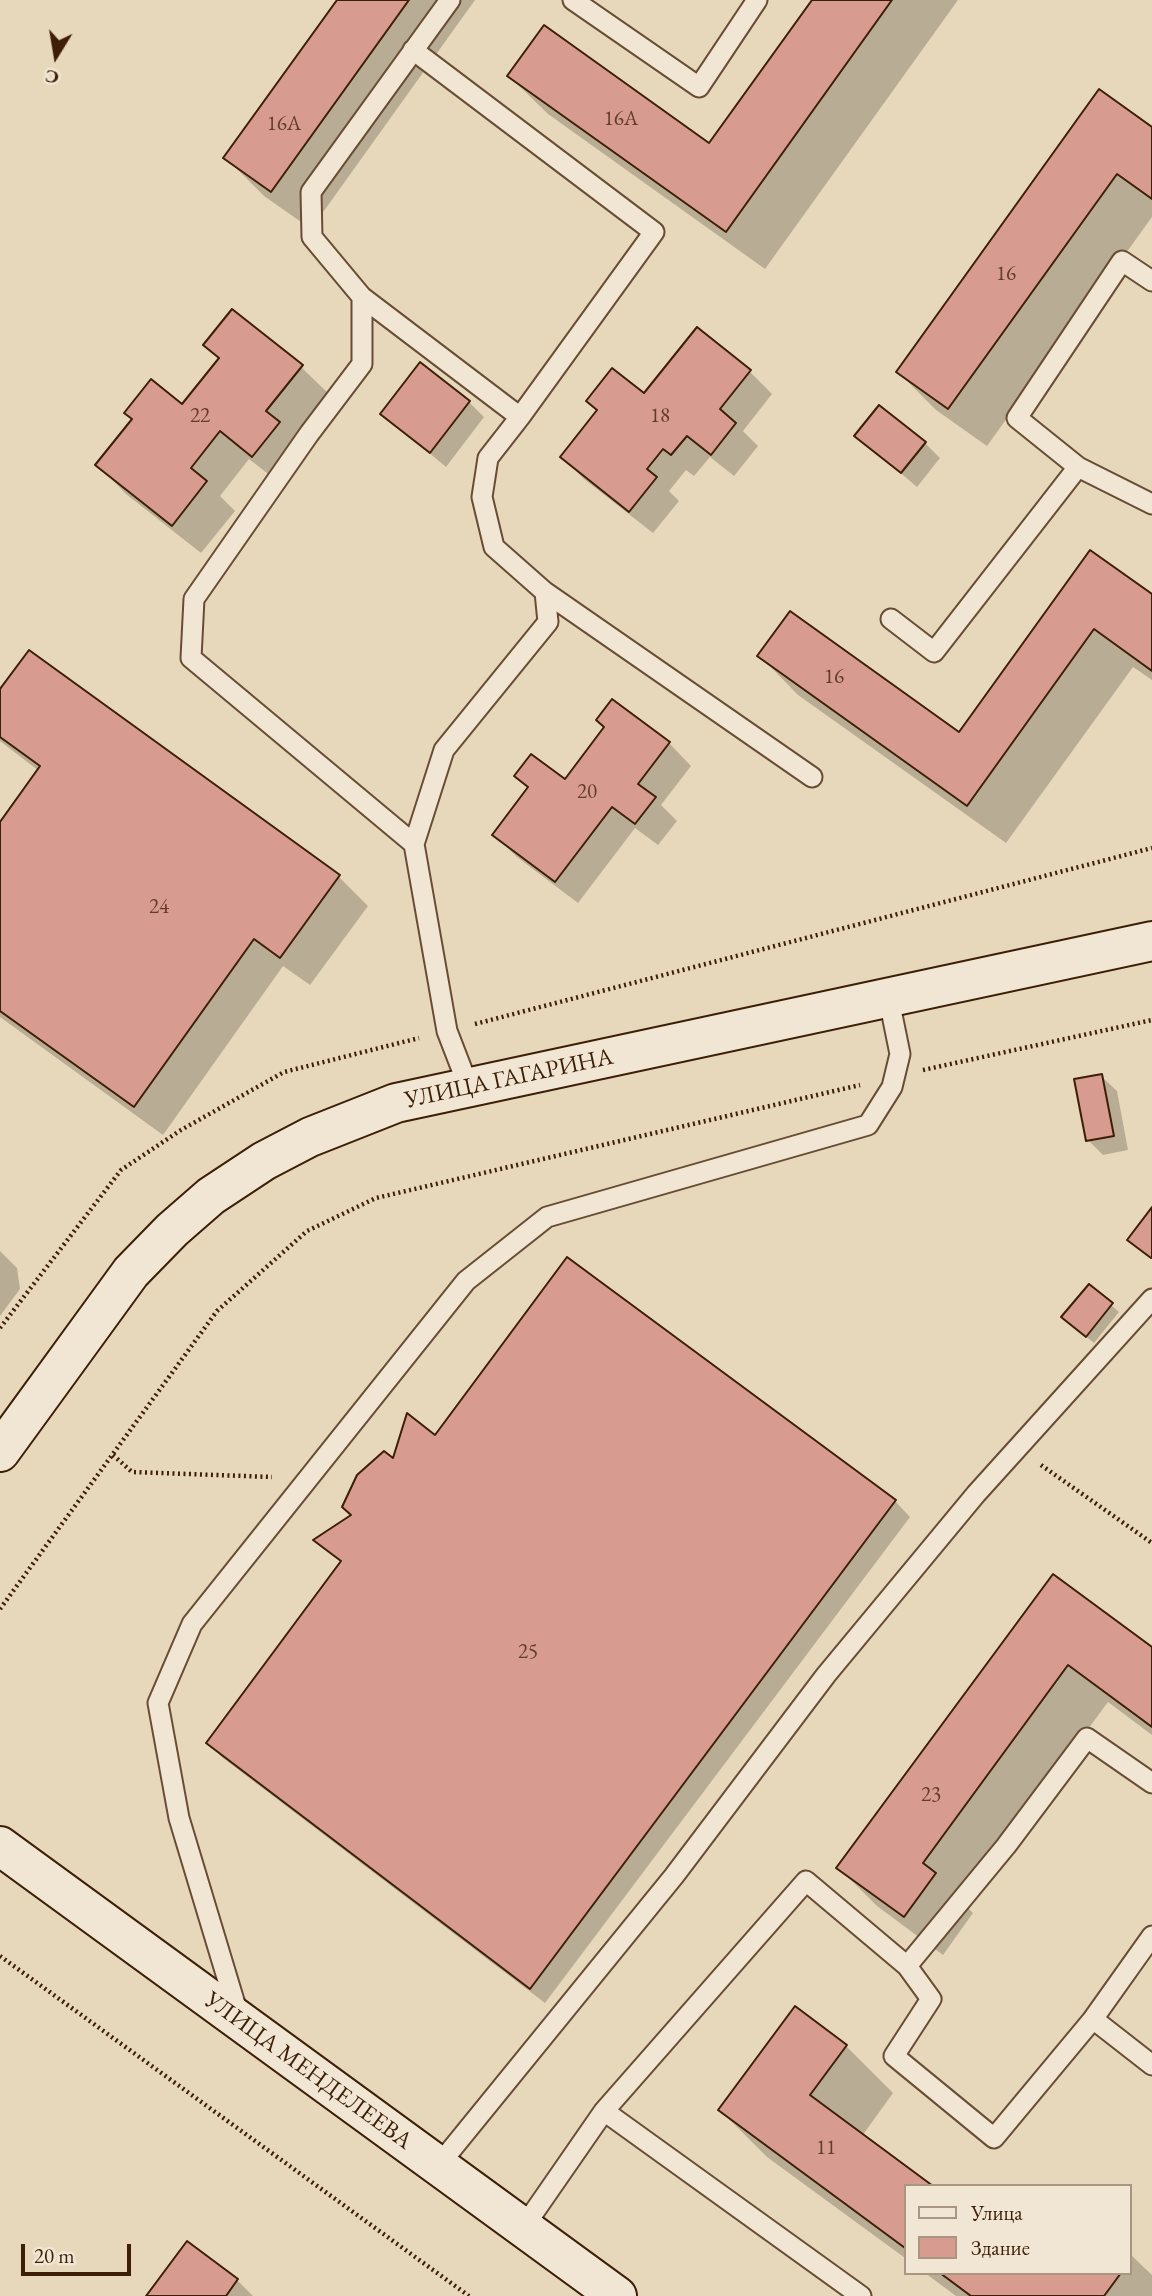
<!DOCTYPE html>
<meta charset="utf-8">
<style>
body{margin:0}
#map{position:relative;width:1152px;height:2296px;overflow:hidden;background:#e8d8bb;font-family:"EB Garamond",serif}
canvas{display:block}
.legend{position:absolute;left:904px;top:2184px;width:228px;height:91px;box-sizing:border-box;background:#f0e6d3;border:2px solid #a89681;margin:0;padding:9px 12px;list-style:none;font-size:21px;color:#3d1e06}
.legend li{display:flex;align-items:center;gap:14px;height:35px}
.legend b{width:35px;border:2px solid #a89681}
.north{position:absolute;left:21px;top:21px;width:70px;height:70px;-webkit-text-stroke:5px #f0e6d3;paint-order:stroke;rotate:191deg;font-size:19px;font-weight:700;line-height:28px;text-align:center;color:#3d1e06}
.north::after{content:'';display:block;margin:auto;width:24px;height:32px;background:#3d1e06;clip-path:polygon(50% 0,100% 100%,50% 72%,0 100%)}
.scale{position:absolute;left:21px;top:2244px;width:110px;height:32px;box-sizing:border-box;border:4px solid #3d1e06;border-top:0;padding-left:9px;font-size:21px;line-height:24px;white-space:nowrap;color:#3d1e06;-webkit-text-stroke:5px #f0e6d3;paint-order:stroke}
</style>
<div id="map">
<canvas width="1152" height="2296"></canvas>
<ul class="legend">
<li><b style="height:9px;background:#f0e6d3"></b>Улица</li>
<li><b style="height:19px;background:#d79b8f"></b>Здание</li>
</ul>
<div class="north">С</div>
<div class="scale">20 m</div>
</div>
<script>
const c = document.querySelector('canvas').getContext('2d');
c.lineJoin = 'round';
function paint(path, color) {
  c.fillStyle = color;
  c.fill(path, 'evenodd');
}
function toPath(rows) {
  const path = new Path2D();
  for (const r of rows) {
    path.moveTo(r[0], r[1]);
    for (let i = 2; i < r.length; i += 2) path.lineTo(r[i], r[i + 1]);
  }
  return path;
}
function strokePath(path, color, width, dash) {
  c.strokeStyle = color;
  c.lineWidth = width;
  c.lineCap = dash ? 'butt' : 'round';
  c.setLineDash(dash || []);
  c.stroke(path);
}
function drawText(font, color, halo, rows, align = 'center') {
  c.font = font + ' "EB Garamond",serif';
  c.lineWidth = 5;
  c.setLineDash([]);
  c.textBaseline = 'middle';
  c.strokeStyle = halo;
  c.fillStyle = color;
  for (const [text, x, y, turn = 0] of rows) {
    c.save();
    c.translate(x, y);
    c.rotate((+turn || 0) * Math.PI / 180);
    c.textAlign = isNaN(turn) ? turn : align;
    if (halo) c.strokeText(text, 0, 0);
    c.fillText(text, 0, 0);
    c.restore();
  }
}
paint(toPath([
 [339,0,475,0,311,229,264,196,226,158],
 [814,0,958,0,765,269,548,114,509,76,710,146],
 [1152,129,1152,217,987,446,936,410,898,372],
 [205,345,301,367,330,395,281,484,249,459,220,496,235,511,201,553,126,494,98,465,183,406,220,360],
 [750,372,772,394,743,431,758,446,734,476,710,457,694,476,686,470,669,491,679,501,653,533,584,479,562,457,598,411,588,401,645,396],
 [469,402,484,417,446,467,383,414],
 [857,436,925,443,940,458,917,487],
 [1090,552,1152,597,1152,680,1133,667,1006,843,798,695,760,656,959,734],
 [29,652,339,877,368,906,310,985,283,966,163,1135,0,1017,0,825,39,771,0,741,0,691],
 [669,743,691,766,661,805,677,821,658,845,635,828,578,903,517,857,494,835,529,789,516,776,565,782],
 [1101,1076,1117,1091,1128,1150,1103,1155,1088,1140],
 [0,1251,17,1268,20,1289,0,1316],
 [567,1260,895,1501,910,1517,545,2003,223,1758,208,1743,342,1563,315,1540,353,1515,394,1461,435,1437],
 [1089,1286,1119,1312,1094,1343,1071,1324],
 [1053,1576,1152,1649,1152,1735,1108,1702,961,1901,973,1913,943,1955,877,1906,839,1868],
 [795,2008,846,2046,893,2093,862,2136,905,2186,905,2258,767,2157,720,2110],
 [187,2243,237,2280,253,2296,148,2296],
 [1129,2253,1152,2275,1152,2296,956,2296,925,2273,1129,2273]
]), '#0003');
const building = toPath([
 [337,0,409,0,271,192,223,158,337,0],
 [812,0,892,0,726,232,507,76,544,25,709,143,812,0],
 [1099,89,1152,127,1152,199,1117,174,948,409,896,372,1099,89],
 [232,309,303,365,266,411,280,422,252,457,220,431,191,468,207,481,172,526,95,465,132,419,124,413,151,379,182,404,219,358,203,345,232,309],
 [697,327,751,370,720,409,736,423,711,455,687,436,671,455,663,449,647,469,657,477,629,512,560,457,597,410,586,401,612,368,644,393,697,327],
 [420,362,470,401,430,453,380,414,420,362],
 [879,405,926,442,901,473,854,436,879,405],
 [1090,550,1152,594,1152,671,1094,629,967,806,757,656,790,611,959,732,1090,550],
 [29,650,340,875,280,958,254,939,134,1107,0,1011,0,822,40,766,0,737,0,689,29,650],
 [612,699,670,742,638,784,656,797,635,824,612,807,555,882,492,835,528,787,514,776,531,754,565,779,604,727,596,720,612,699],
 [1102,1074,1114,1136,1086,1141,1074,1079,1102,1074],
 [1152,1207,1152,1257,1151,1258,1127,1240,1152,1207],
 [567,1257,896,1500,530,1989,206,1743,341,1561,313,1540,351,1515,342,1507,357,1475,384,1451,393,1458,407,1413,435,1435,567,1257],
 [1089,1284,1113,1303,1086,1337,1061,1317,1089,1284],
 [1053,1574,1152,1647,1152,1727,1068,1665,923,1863,936,1873,904,1917,836,1868,1053,1574],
 [795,2006,847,2045,810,2095,933,2186,905,2186,905,2248,718,2110,795,2006],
 [187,2241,238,2279,226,2296,146,2296,187,2241],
 [940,2273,1121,2273,1104,2296,971,2296,940,2273]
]);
paint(building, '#d79b8f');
strokePath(building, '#3d1e06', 2);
const service = toPath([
 [573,0,699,87,757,0],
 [413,50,654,232,520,417],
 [362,297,520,417,488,458,482,497,494,547,545,592],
 [1078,467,1017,418,1122,261,1152,281],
 [891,619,934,652,1078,467,1152,504],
 [414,844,191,658,194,599,309,434,362,364,362,297,312,237,311,192,450,0],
 [469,1088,447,1031,414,844,444,750,548,622,545,592,812,777],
 [907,1966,1006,1846,1087,1738,1152,1783],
 [238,2014,179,1818,158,1703,192,1624,466,1281,547,1217,868,1125,892,1087,900,1054,888,995],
 [1093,2019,1152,1936],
 [604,2111,861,2296],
 [438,2166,674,1876,826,1675,976,1494,1152,1299],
 [523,2228,604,2111,806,1881,907,1966,931,1999,894,2056,994,2138,1093,2019,1152,2065]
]);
const secondary = toPath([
 [0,1452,131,1272,172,1230,211,1196,264,1161,310,1137,396,1103,1152,941],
 [0,1846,617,2296]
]);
strokePath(service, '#684c33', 23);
strokePath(secondary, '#3d1e06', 42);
strokePath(toPath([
 [475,1024,1152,848],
 [923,1070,1152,1020],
 [0,1328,121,1170,181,1130,284,1072,419,1038],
 [113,1455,132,1472,272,1477],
 [1041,1465,1152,1543],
 [0,1609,217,1311,307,1231,376,1198,860,1085],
 [0,1956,469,2296]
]), '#3d1e06', 4.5, [2, 3.5]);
strokePath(service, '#f0e6d3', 19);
strokePath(secondary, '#f0e6d3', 38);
drawText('21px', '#643d28', null, [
 ["16А",621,119],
 ["16А",284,124],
 ["16",1006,274],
 ["22",200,416],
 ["18",660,416],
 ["16",834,677],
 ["20",587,792],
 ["24",159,907],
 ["25",528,1652],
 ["23",931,1795],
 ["11",826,2148]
]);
drawText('24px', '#3d1e06', '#f0e6d3', [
 ["УЛИЦА ГАГАРИНА",509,1079,-12],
 ["УЛИЦА МЕНДЕЛЕЕВА",308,2071,36]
]);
</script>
